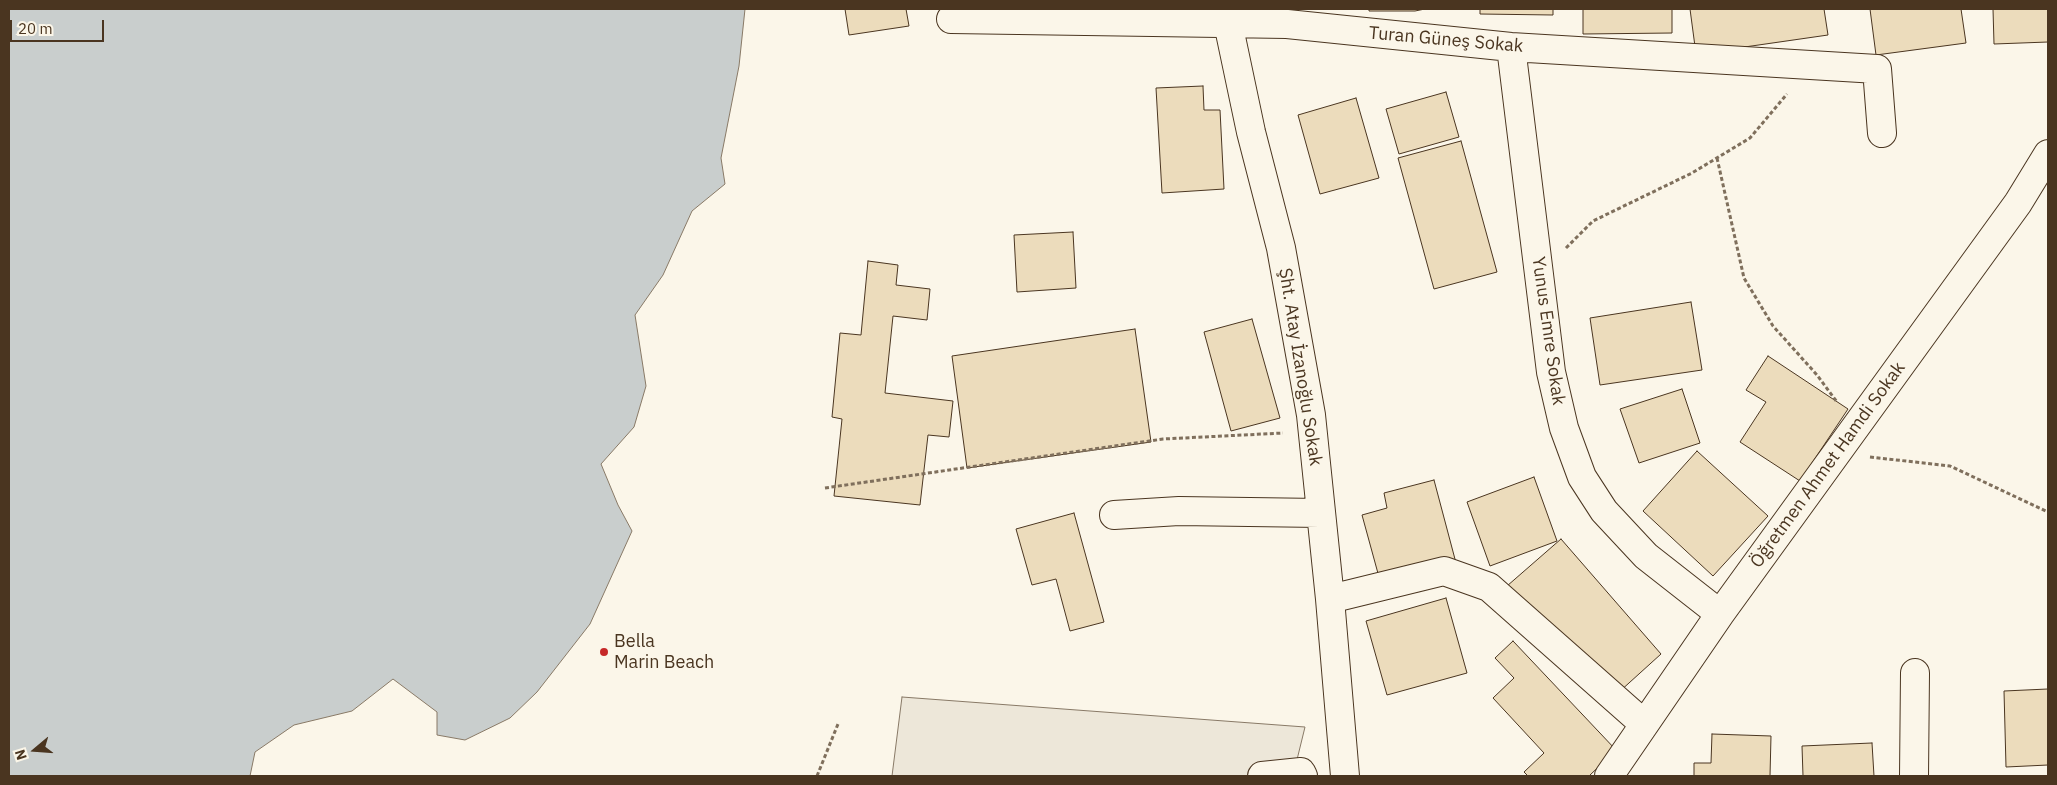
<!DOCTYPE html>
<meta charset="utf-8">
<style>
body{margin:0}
#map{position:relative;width:2057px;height:785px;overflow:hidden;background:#fbf6e9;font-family:"IBM Plex Sans",sans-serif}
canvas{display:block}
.frame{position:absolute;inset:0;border:10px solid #4a3520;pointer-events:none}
.north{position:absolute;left:10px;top:725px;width:50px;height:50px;-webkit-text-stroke:4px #fbf6e9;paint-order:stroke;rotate:252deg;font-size:14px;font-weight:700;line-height:20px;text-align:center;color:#4a3520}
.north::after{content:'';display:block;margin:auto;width:18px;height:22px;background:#4a3520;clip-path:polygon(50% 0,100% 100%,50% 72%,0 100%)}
.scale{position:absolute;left:10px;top:20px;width:94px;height:22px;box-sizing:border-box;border:2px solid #4a3520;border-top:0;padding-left:6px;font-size:15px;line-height:18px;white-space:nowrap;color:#4a3520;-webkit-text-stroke:4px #fbf6e9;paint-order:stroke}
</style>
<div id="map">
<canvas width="2057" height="785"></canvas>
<div class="frame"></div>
<div class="north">N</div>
<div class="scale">20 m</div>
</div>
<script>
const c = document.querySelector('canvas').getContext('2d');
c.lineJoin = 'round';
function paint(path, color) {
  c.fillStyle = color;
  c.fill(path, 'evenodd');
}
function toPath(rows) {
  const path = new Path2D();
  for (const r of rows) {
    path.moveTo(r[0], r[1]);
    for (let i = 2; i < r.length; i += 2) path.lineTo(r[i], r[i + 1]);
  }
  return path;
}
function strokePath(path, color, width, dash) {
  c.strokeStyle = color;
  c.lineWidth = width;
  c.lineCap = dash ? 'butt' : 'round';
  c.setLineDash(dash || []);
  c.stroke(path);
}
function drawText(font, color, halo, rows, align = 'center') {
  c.font = font + ' "IBM Plex Sans",sans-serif';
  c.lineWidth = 4;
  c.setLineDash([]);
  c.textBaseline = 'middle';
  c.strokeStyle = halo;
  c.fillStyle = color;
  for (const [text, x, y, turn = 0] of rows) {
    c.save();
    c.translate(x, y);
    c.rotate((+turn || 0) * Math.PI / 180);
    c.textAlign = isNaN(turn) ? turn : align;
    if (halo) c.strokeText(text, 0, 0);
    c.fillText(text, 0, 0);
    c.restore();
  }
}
const parking = toPath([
 [902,697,1305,727,1293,776,892,776,902,697]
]);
paint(parking, '#ede7d9');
strokePath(parking, '#887966', 1);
const water = toPath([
 [9,9,745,9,739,66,721,158,725,184,692,211,663,275,635,315,646,386,634,427,601,464,618,505,632,531,590,624,537,692,510,718,465,740,437,735,437,712,393,679,352,711,294,725,255,752,250,776,9,776,9,9]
]);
paint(water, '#c9cecd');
strokePath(water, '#887966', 1);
const building = toPath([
 [845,9,906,9,909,26,849,35,845,9],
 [1369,9,1425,9,1415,11,1369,11,1369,9],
 [1480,9,1553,9,1553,15,1480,14,1480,9],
 [1583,9,1672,9,1672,33,1583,34,1583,9],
 [1690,9,1824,9,1828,35,1696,54,1690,9],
 [1870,9,1961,9,1966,43,1876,55,1870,9],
 [1993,9,2048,9,2048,42,1994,44,1993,9],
 [1203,86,1204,110,1220,110,1224,189,1162,193,1156,88,1203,86],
 [1446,92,1459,137,1399,154,1386,109,1446,92],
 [1356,98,1379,178,1320,194,1298,115,1356,98],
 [1461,141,1497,272,1434,289,1398,158,1461,141],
 [1073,232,1076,288,1017,292,1014,235,1073,232],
 [868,261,898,265,896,285,930,289,927,320,893,316,885,393,953,401,949,437,928,435,920,505,834,496,842,419,832,417,840,333,861,335,868,261],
 [1691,302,1702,370,1600,385,1590,318,1691,302],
 [1252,319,1280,418,1231,431,1204,332,1252,319],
 [1135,329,1151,442,967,468,952,356,1135,329],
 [1768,356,1848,409,1800,481,1740,442,1766,402,1746,390,1768,356],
 [1682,389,1700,443,1639,463,1620,409,1682,389],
 [1697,451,1768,516,1713,576,1643,511,1697,451],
 [1534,477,1557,541,1490,566,1467,502,1534,477],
 [1434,480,1460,578,1385,599,1362,515,1387,508,1384,493,1434,480],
 [1074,513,1104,622,1070,631,1056,579,1032,585,1016,529,1074,513],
 [1561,539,1661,654,1608,702,1507,586,1561,539],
 [1446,598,1467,673,1387,695,1366,621,1446,598],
 [1513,641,1616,750,1589,776,1528,776,1524,772,1544,753,1493,698,1514,678,1495,658,1513,641],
 [2048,689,2048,765,2006,767,2004,691,2048,689],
 [1712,734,1771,736,1770,776,1694,776,1694,763,1711,763,1712,734],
 [1872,743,1874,776,1803,776,1802,746,1872,743]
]);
paint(building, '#ecdcbc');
strokePath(building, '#4a3520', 1);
const minor = toPath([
 [951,19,1287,24,1511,47,1877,69,1882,133],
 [1228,23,1251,132,1281,248,1311,415,1330,599,1345,776],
 [1511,47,1551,372,1564,428,1582,477,1604,511,1646,556,1720,614],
 [1114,515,1179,511,1320,513],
 [1330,599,1444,571,1489,587,1644,724],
 [1262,776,1301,772,1303,776],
 [1609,776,1720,614,2018,203,2048,154],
 [1914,776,1915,673]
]);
strokePath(minor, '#4a3520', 30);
strokePath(toPath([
 [1717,158,1744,278,1773,326,1817,375,1837,402],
 [1566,248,1593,221,1692,173,1750,138,1787,94],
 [1870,457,1950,466,2048,512],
 [825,488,1163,439,1283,433],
 [817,776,838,724]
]), '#7f6f5c', 3, [4, 2.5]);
strokePath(minor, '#fbf6e9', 28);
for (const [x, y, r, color] of [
 [604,652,5,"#c62828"]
]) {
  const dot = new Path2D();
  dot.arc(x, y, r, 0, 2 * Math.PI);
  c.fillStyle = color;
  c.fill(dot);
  strokePath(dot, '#fbf6e9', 2);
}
drawText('18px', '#4a3520', '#fbf6e9', [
 ["Turan Güneş Sokak",1446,40,5],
 ["Yunus Emre Sokak",1548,331,82],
 ["Şht. Atay İzanoğlu Sokak",1300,367,81],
 ["Öğretmen Ahmet Hamdi Sokak",1828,465,-54]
]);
drawText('18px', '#4a3520', '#fbf6e9', [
 ["Bella",614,642],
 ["Marin Beach",614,663]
], 'left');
</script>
